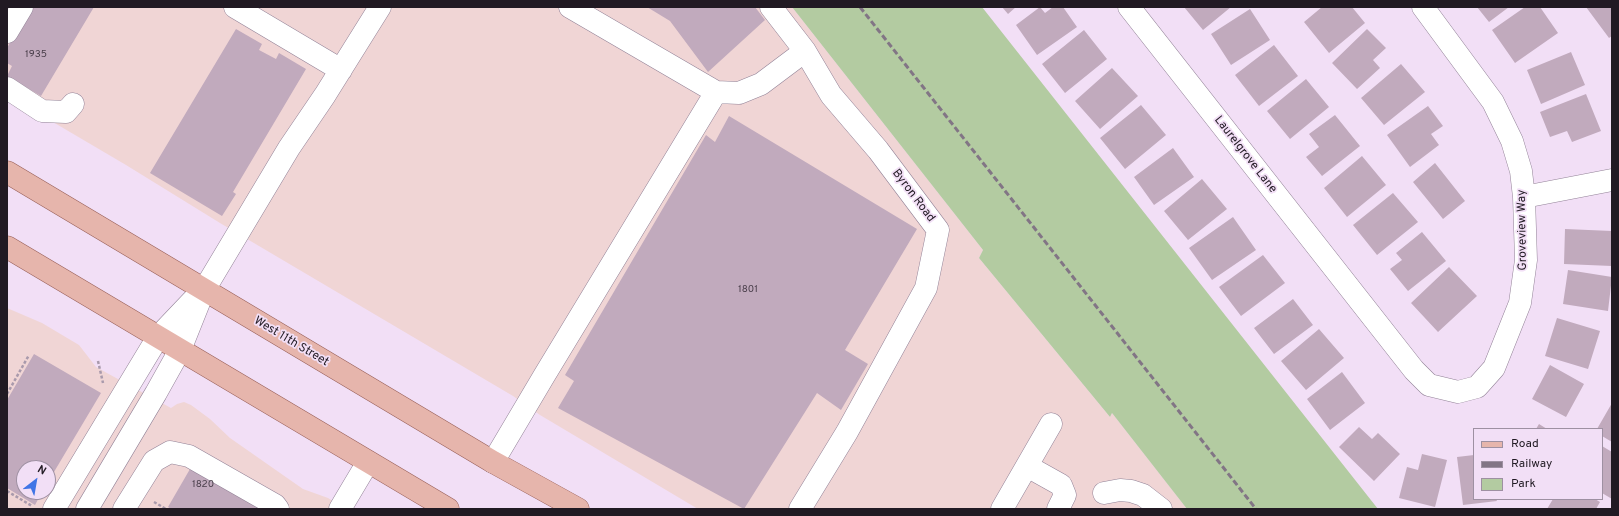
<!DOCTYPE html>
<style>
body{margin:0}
#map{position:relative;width:1619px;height:516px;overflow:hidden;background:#f2dff6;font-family:Overpass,sans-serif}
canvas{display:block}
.frame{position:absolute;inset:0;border:8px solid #211a23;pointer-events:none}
.legend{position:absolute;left:1473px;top:428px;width:130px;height:72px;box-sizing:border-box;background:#f2dff6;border:1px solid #9e90a2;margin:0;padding:5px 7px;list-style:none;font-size:12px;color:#211a23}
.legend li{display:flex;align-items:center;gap:8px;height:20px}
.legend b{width:20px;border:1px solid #9e90a2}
.north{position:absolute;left:16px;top:460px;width:40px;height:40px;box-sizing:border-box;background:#f2dff6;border:1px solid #9e90a2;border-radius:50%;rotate:31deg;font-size:11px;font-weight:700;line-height:16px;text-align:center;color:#211a23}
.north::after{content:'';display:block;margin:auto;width:14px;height:18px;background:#4175e6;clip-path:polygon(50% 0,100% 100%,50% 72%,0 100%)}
</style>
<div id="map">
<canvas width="1619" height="516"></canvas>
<div class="frame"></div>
<ul class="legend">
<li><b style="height:5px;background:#e6b5ac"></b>Road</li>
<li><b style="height:5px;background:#827585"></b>Railway</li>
<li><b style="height:11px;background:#b3cba1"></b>Park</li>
</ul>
<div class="north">N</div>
</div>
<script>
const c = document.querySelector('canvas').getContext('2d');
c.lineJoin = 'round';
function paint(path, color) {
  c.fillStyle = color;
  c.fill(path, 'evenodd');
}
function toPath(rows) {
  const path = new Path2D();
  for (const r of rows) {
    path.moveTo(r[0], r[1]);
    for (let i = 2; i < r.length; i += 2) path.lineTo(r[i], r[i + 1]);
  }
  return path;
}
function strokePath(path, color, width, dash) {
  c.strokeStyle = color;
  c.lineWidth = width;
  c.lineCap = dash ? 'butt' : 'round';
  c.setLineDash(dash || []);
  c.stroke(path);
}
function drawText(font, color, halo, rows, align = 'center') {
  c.font = font + ' Overpass,sans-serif';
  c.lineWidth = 3.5;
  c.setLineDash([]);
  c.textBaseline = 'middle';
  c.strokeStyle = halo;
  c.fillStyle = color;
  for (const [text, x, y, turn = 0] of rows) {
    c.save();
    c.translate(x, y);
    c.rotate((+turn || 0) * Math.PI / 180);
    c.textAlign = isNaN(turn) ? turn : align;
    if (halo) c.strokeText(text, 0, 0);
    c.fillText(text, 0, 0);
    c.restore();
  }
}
paint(toPath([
 [7,7,792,7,983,250,979,258,1110,417,1112,413,1187,509,698,509,540,415,513,396,220,223,126,165,7,95],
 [7,308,42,323,79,345,96,367,171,408,177,404,184,402,191,405,210,419,230,438,303,489,328,498,345,509,7,509],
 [24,468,48,468,48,492,24,492]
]), '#f0d5d5');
paint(toPath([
 [792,7,982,7,1378,509,1187,509,1112,413,1110,417,979,258,983,250]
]), '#b3cba1');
paint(toPath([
 [31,7,94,7,41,96,7,76,12,66,7,63,7,48],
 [647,7,755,7,765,20,708,72,670,21],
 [1002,7,1016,7,1008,14],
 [1040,7,1045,13,1053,7,1063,7,1077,27,1037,55,1016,25],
 [1184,7,1231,7,1203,30],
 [1322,7,1352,7,1365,23,1329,53,1304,22],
 [1477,7,1509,7,1489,22],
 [1525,7,1540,7,1558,33,1515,63,1492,30],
 [1586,7,1612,7,1612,36,1609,38],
 [1250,9,1270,40,1231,65,1211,34],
 [236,29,262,44,259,50,276,59,279,53,306,69,233,192,236,194,222,216,150,173],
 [1367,29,1386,48,1373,60,1380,68,1357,89,1332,63],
 [1084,30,1107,59,1065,93,1042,64],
 [1274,45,1298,76,1259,106,1235,75],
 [1571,52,1585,85,1541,104,1527,70],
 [1401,64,1425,92,1384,125,1361,98],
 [1112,68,1138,96,1100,129,1075,101],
 [1306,79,1329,107,1290,139,1267,111],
 [1586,94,1601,131,1572,142,1567,131,1550,137,1540,112],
 [1141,105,1166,135,1125,169,1100,138],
 [1428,106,1443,126,1431,134,1439,145,1410,167,1387,135],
 [1335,115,1360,146,1322,176,1306,157,1319,147,1309,134],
 [729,116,917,229,845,350,868,364,841,410,817,393,744,509,558,408,574,381,565,375,706,135,715,142],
 [1173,148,1194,177,1154,205,1134,177],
 [1362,156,1386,185,1347,217,1324,188],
 [1435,163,1465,201,1443,219,1413,182],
 [1202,179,1227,209,1188,240,1164,211],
 [1393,193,1418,222,1377,255,1353,225],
 [1233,217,1256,250,1212,280,1189,248],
 [1565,229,1612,231,1612,266,1564,264],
 [1422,232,1446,261,1408,291,1390,269,1402,260,1396,253],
 [1263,255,1285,283,1241,316,1219,287],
 [1449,267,1477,296,1438,332,1411,303],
 [1568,270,1612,277,1608,311,1563,304],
 [1293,299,1313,325,1274,354,1254,328],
 [1557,318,1600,331,1588,369,1545,356],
 [1319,329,1344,358,1306,390,1281,361],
 [34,354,101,393,48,482,48,468,24,468,24,492,42,492,35,505,7,488,7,400],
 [1550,365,1584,384,1566,417,1532,399],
 [1342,372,1365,403,1330,430,1307,399],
 [1612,403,1612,442,1602,436,1602,429,1597,429],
 [1539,424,1547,429,1536,429],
 [1359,427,1372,439,1378,433,1400,454,1374,481,1339,447],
 [1602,446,1612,452,1612,499,1602,493],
 [1422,454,1447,460,1435,507,1399,498,1407,467,1418,470],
 [1474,455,1474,499,1496,499,1497,501,1463,505,1457,457],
 [193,460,265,509,171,509,168,507,190,469,188,469],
 [1553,499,1595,499,1600,502,1596,509,1547,509]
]), '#c1aabd');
const minor = toPath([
 [235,7,341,70],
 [570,7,716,92,739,93,761,84,805,51],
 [771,7,805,51,831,95,878,150,938,230,926,288,847,432,800,509],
 [1129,7,1414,370,1429,385,1458,392,1477,387,1494,368,1520,303,1526,260,1524,197,1521,171,1512,141,1493,102,1423,7],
 [7,32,22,7],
 [7,88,42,111,66,112,73,104],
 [1524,197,1612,180],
 [493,462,544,376,716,92],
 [1027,466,1061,485,1065,495,1058,509],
 [1104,493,1120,490,1131,491,1143,495,1161,509],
 [54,509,158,337,197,296],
 [87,509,156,393,180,350,204,290,289,148,325,95,380,7],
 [124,509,154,461,170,452,189,456,275,505,278,509],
 [340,509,368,462],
 [1002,509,1051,424]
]);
const major = toPath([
 [7,172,493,462,578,509],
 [7,247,448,509]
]);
strokePath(minor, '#928297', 23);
strokePath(major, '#975f58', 23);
strokePath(toPath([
 [98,361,103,383],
 [7,394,29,355],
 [7,491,32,506],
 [154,502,166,509]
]), '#a99aac', 2.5, [3, 2]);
strokePath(minor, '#fff', 22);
strokePath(major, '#e6b5ac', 22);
strokePath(toPath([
 [860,7,1256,509]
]), '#827585', 3, [6, 3]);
drawText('10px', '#493e4a', null, [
 ["1935",36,55],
 ["1801",748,290],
 ["1820",203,485]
]);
drawText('12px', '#211a23', '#f2dff6', [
 ["Laurelgrove Lane",1245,155,52],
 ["Byron Road",913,196,53],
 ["Groveview Way",1523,230,-91],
 ["West 11th Street",291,342,31]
]);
</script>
